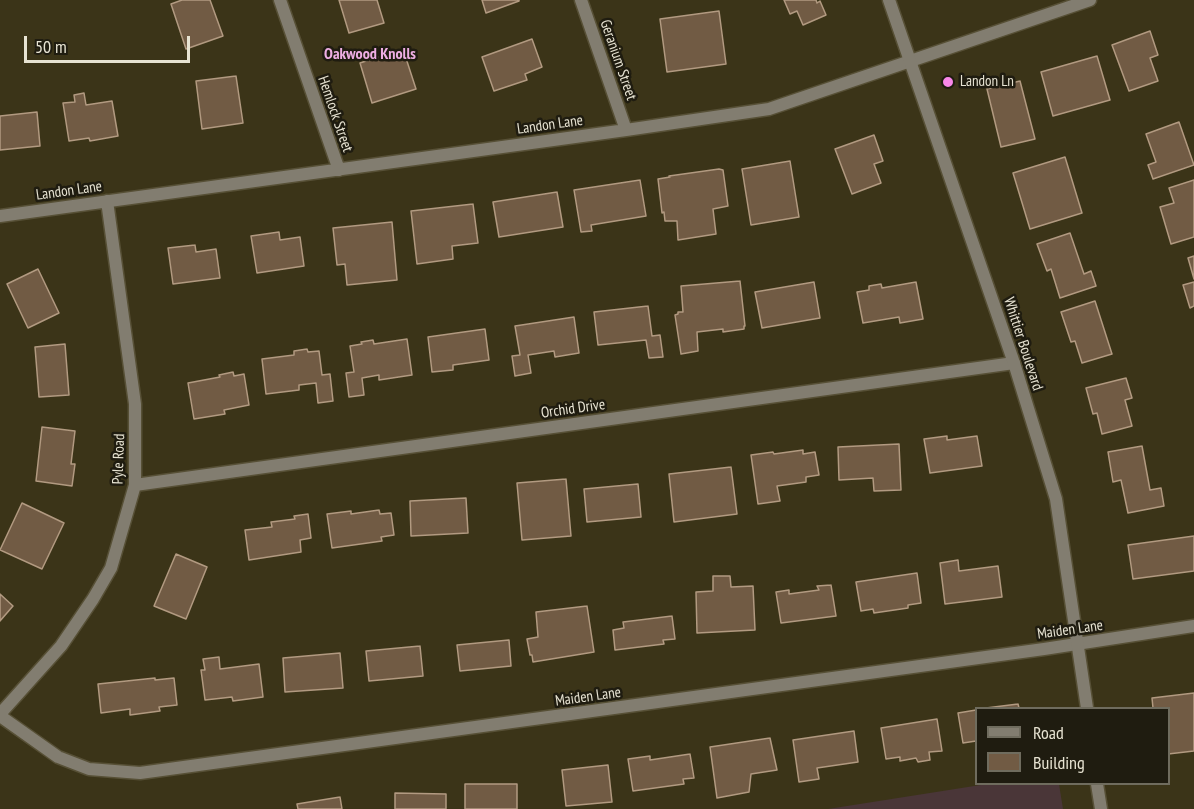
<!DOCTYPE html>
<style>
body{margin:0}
#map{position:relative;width:1194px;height:809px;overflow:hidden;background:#3b3418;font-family:"PT Sans Narrow",sans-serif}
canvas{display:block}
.legend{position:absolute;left:975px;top:707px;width:195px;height:78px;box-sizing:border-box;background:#1f1c10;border:2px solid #6f6c5e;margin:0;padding:8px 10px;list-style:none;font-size:18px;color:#e7e3d2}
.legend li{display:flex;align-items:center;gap:12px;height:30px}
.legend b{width:30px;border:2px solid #6f6c5e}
.scale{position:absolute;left:24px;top:36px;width:166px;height:27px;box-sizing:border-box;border:3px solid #e7e3d2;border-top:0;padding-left:8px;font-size:18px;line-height:21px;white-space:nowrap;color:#e7e3d2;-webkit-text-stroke:4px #1f1c10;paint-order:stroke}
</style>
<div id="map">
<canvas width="1194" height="809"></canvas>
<ul class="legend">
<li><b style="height:8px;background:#827d70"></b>Road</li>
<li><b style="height:16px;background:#715b44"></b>Building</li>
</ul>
<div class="scale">50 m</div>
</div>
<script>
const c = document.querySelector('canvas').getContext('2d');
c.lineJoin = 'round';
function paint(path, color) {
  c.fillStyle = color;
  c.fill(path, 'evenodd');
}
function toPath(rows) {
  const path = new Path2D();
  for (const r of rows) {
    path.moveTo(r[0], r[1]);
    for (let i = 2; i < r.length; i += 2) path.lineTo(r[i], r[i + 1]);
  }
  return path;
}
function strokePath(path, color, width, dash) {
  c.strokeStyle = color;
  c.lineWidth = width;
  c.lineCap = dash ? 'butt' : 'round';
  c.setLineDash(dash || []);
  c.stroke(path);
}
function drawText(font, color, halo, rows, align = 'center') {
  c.font = font + ' "PT Sans Narrow",sans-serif';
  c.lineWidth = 5;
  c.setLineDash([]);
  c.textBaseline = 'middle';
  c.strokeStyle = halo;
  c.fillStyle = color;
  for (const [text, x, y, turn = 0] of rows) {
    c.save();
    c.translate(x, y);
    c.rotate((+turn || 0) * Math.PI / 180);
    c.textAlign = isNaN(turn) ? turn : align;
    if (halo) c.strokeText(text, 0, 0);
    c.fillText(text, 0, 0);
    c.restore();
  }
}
paint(toPath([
 [987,784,1059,784,1063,809,828,809]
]), '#4a3638');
const building = toPath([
 [182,0,210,0,223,36,186,49,171,4,182,0],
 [339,0,377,0,384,23,349,33,339,0],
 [482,0,519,0,519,1,486,13,482,0],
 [784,0,816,0,817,3,820,1,826,15,803,25,797,11,790,14,784,0],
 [719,11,726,64,667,72,660,19,719,11],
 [1150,31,1158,55,1150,58,1158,81,1129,91,1112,45,1150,31],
 [532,39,542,67,525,74,527,80,494,91,482,57,532,39],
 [403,49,416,89,372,103,360,63,403,49],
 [1097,56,1110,100,1053,116,1041,72,1097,56],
 [236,76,243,123,202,129,196,81,236,76],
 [1020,81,1035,139,1001,147,987,89,1020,81],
 [84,93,86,105,112,101,118,136,90,141,89,138,69,141,63,103,75,102,74,95,84,93],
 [37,112,40,146,0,150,0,116,37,112],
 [1179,122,1194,165,1153,179,1148,165,1156,162,1146,134,1179,122],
 [874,135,883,161,874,164,881,183,852,194,835,149,874,135],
 [1065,157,1082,213,1030,229,1013,173,1065,157],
 [790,161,799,217,751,225,742,169,790,161],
 [719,169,723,170,728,206,713,209,716,234,678,240,677,221,665,221,664,212,662,213,658,179,670,177,669,176,719,169],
 [640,180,646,216,591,225,592,231,581,232,574,190,640,180],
 [1194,180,1194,237,1171,244,1160,207,1174,203,1169,188,1194,180],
 [557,192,563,227,499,237,493,202,557,192],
 [473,204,478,243,452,246,453,259,417,264,411,211,473,204],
 [392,222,397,280,347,285,345,264,337,265,333,228,392,222],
 [279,232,280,240,300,237,304,266,257,273,251,236,279,232],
 [1070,233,1084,274,1091,271,1096,286,1060,298,1051,269,1047,271,1037,244,1070,233],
 [195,245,196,252,216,249,220,278,173,284,168,248,195,245],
 [1194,256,1194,279,1188,258,1194,256],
 [38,269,59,313,28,328,7,284,38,269],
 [740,281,745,326,744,326,744,329,723,332,723,329,697,332,698,351,681,354,675,315,678,314,678,312,683,312,681,286,740,281],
 [814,282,820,318,762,328,755,292,814,282],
 [916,282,923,319,900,323,899,317,863,323,857,292,869,290,869,286,881,284,882,288,916,282],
 [1194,282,1194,306,1190,308,1183,285,1194,282],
 [1095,301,1112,354,1082,363,1075,341,1071,342,1061,312,1095,301],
 [648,306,652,336,660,335,663,357,649,358,646,340,598,345,594,312,648,306],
 [574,317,579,353,555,357,554,351,528,355,531,373,515,376,512,356,520,355,515,326,574,317],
 [485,329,489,360,453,365,453,370,432,372,428,337,485,329],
 [407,339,412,375,379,380,379,375,362,378,364,395,349,397,346,373,354,372,350,346,362,344,361,342,373,340,374,344,407,339],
 [65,344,69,395,39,397,35,347,65,344],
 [307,349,308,352,319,351,322,375,330,374,333,401,318,403,316,383,299,385,299,390,266,394,262,359,294,355,294,351,307,349],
 [233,372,234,376,244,374,249,405,224,410,225,414,194,419,188,383,220,377,219,375,233,372],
 [1126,378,1132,398,1125,400,1132,426,1102,434,1097,413,1093,414,1086,388,1126,378],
 [42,427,75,431,71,464,75,464,72,486,36,481,42,427],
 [947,436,947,440,977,436,982,466,930,473,924,439,947,436],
 [899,444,901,490,874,491,873,478,839,480,838,447,899,444],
 [1142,446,1150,490,1161,488,1164,506,1128,513,1121,480,1113,482,1108,452,1142,446],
 [803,450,803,454,815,452,819,475,806,477,806,482,777,486,780,501,758,504,751,455,773,452,774,454,803,450],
 [731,467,737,514,674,522,669,474,731,467],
 [566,479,571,536,522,540,517,483,566,479],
 [638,484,641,517,587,522,584,489,638,484],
 [466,498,468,533,411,536,410,501,466,498],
 [22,503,64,523,42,569,0,550,22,503],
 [379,510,380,514,391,513,394,535,381,537,382,541,332,548,327,514,351,511,351,514,379,510],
 [308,514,311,538,300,540,301,552,249,560,245,530,272,527,271,522,295,519,294,516,308,514],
 [1194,536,1194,571,1133,579,1128,545,1194,536],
 [176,554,207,567,186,619,154,606,176,554],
 [958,560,959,571,998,566,1002,597,945,604,940,563,958,560],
 [917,573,921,603,908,605,908,608,874,613,873,609,861,611,856,582,917,573],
 [713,576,730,576,731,587,753,586,755,630,697,633,696,592,713,591,713,576],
 [831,585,836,616,781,623,776,592,789,590,789,594,819,590,817,586,831,585],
 [0,594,13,606,0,621,0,594],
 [587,606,594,652,533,662,532,655,530,655,527,639,538,637,536,612,587,606],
 [672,616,675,639,663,640,664,644,615,650,613,630,624,628,623,622,672,616],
 [509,640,511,666,460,671,457,645,509,640],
 [420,646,423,676,369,681,366,651,420,646],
 [340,653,343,688,285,692,283,658,340,653],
 [219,657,220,669,259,664,263,697,233,701,232,697,205,700,201,670,205,670,203,659,219,657],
 [155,678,155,680,174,678,177,705,159,707,160,711,130,715,130,709,101,713,98,684,155,678],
 [1194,693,1194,751,1168,754,1168,708,1153,708,1152,698,1194,693],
 [1018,704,1019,708,986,708,1018,704],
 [976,710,976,741,963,743,958,713,976,710],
 [937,719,942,751,929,752,930,760,918,762,916,758,900,761,900,757,886,759,881,728,937,719],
 [854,731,858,762,817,768,819,779,799,782,793,740,854,731],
 [770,738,777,770,751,774,749,792,717,798,710,747,770,738],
 [690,754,694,778,683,779,684,784,633,791,628,759,650,756,650,760,690,754],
 [608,765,612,802,566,806,562,770,608,765],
 [465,784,517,784,517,809,465,809,465,784],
 [395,793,446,794,446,809,395,809,395,793],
 [340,797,342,809,298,809,297,804,340,797]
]);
paint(building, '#715b44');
strokePath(building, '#b29a81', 1.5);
const minor = toPath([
 [280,0,339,170],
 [581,0,626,130],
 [0,216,626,130,769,109,1090,0],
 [135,485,1014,363],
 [0,714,61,646,93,599,111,568,135,485,135,404,107,201],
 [0,716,58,757,89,769,140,773,1044,649,1194,626]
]);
const tertiary = toPath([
 [889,0,1014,363,1056,499,1087,708],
 [1097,784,1101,809]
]);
strokePath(minor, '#575036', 15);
strokePath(tertiary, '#575036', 15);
strokePath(minor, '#827d70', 12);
strokePath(tertiary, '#827d70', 12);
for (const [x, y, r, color] of [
 [948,82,6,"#f987e9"]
]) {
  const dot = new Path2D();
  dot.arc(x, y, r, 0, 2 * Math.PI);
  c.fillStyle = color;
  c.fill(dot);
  strokePath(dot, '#1f1c10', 2);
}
drawText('15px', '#e7e3d2', '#1f1c10', [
 ["Geranium Street",618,60,71],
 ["Hemlock Street",335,114,71],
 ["Landon Lane",550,125,-8],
 ["Landon Lane",69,191,-8],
 ["Whittier Boulevard",1023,344,72],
 ["Orchid Drive",573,409,-8],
 ["Pyle Road",119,459,-88],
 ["Maiden Lane",1070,630,-8],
 ["Maiden Lane",588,697,-8]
]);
drawText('15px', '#e7e3d2', '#1f1c10', [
 ["Landon Ln",960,82]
], 'left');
drawText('bold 16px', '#eeaee3', '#1f1c10', [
 ["Oakwood Knolls",370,54]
]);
</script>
